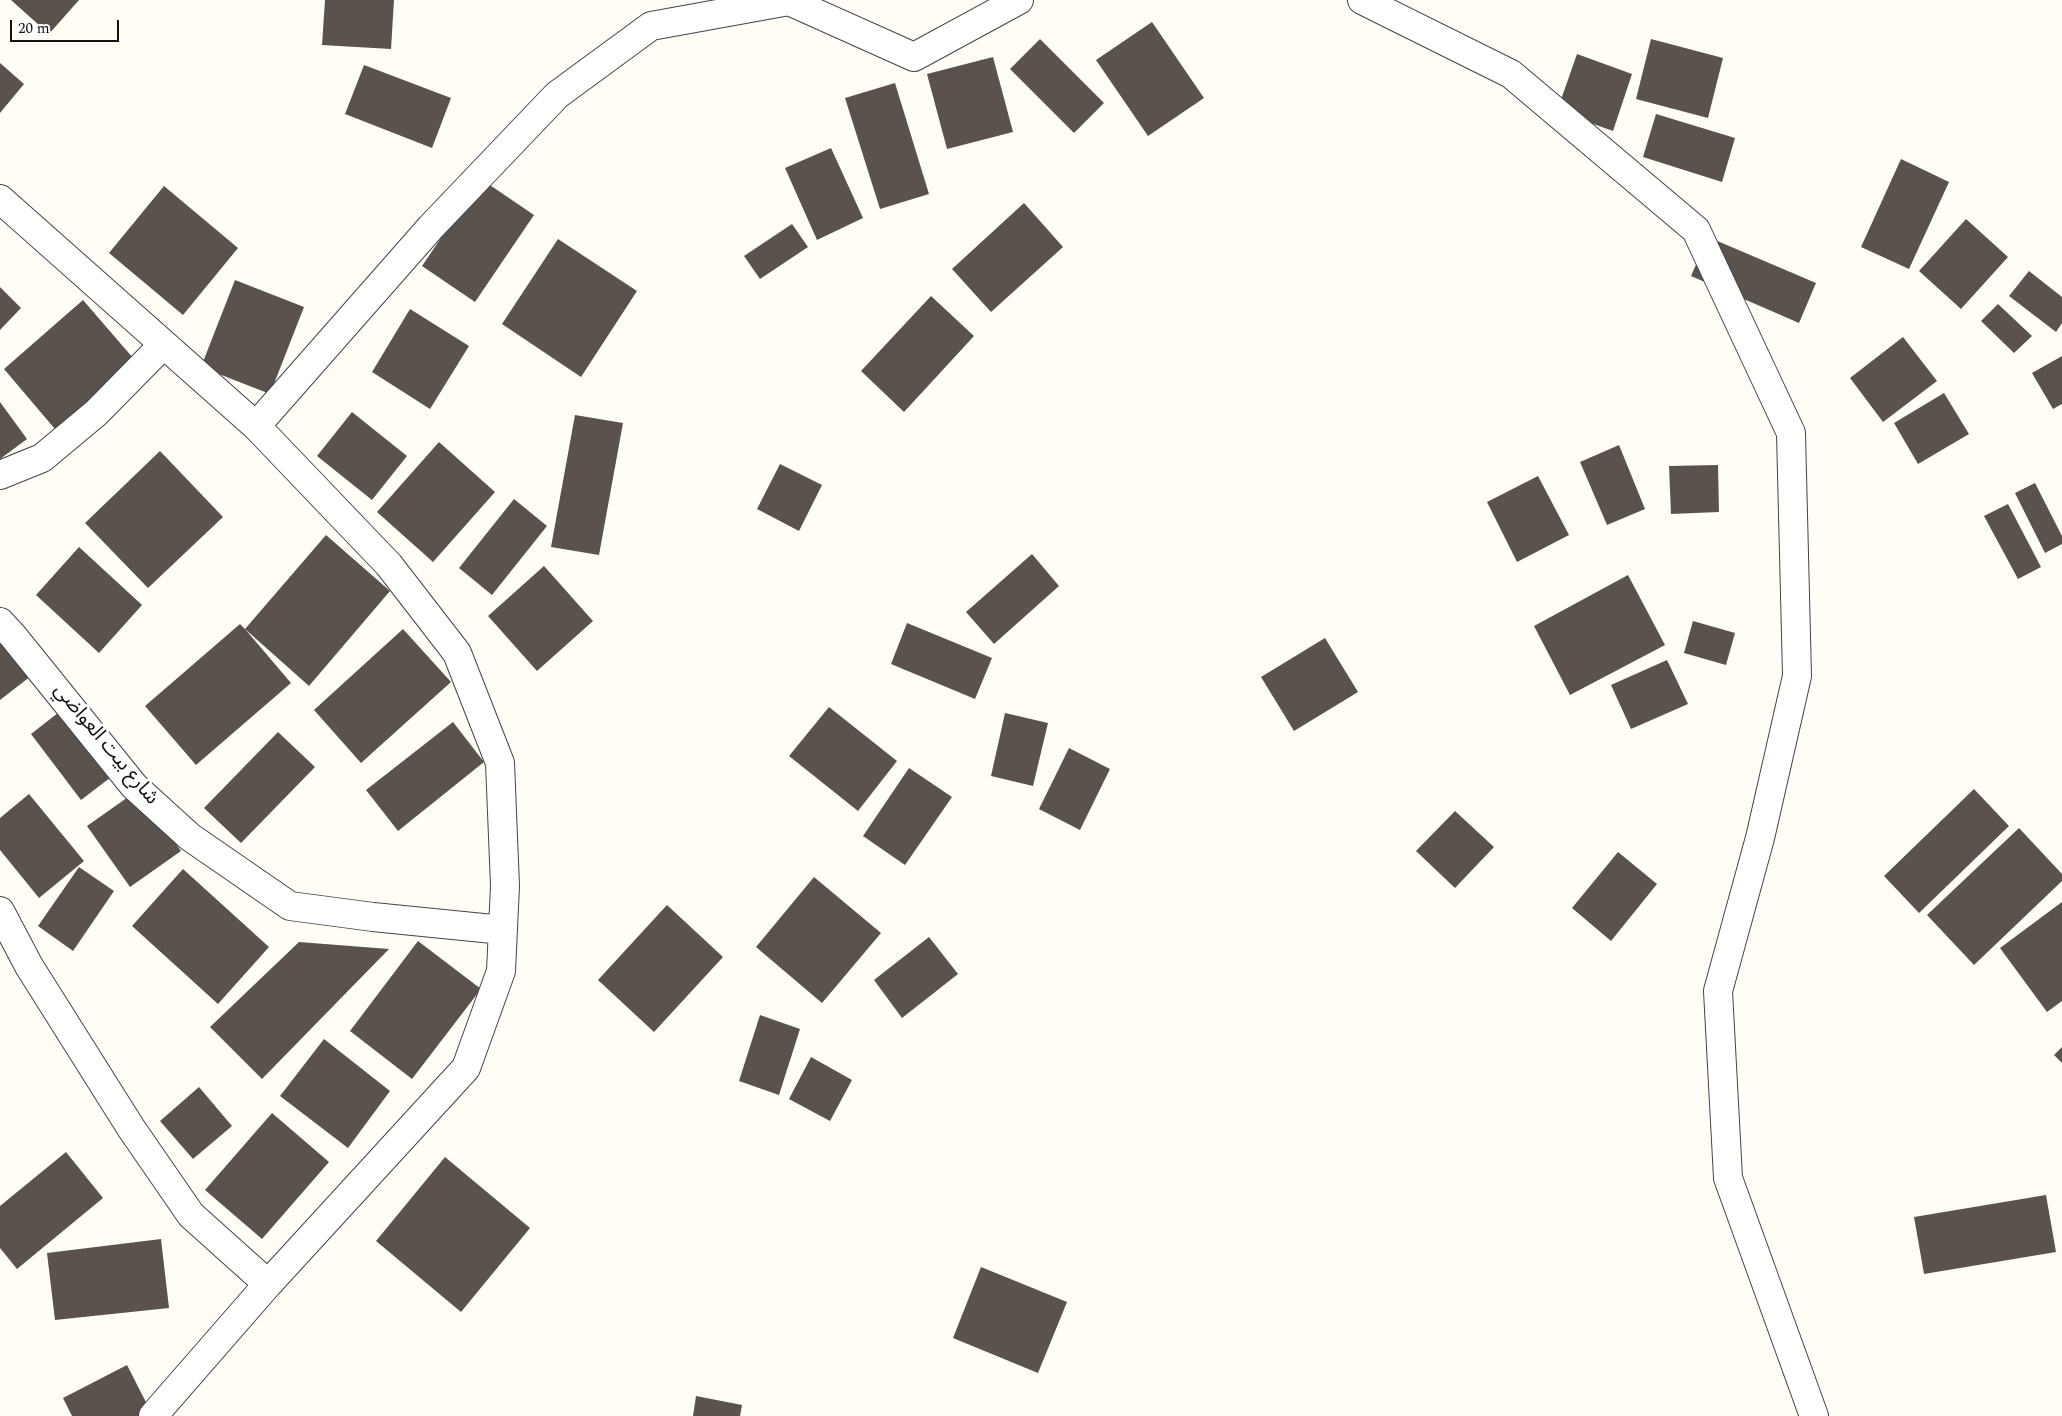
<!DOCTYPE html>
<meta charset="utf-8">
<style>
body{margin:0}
#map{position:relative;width:2062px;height:1416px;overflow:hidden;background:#fffdf5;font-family:Spectral,serif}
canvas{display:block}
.scale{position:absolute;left:10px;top:20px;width:109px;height:22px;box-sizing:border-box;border:2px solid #111;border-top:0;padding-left:6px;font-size:15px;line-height:18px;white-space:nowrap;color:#111;-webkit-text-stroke:4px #fff;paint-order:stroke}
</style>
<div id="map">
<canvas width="2062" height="1416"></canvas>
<div class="scale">20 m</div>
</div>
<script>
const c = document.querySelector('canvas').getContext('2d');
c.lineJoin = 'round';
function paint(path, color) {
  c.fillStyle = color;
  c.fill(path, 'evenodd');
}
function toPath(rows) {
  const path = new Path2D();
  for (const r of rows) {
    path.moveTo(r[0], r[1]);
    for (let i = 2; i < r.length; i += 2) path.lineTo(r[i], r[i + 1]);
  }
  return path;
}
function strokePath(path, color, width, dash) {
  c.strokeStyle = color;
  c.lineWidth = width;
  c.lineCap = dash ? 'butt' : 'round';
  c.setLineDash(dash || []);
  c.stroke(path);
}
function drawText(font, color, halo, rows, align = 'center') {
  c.font = font + ' Spectral,"Noto Sans Arabic",serif';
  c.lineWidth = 5;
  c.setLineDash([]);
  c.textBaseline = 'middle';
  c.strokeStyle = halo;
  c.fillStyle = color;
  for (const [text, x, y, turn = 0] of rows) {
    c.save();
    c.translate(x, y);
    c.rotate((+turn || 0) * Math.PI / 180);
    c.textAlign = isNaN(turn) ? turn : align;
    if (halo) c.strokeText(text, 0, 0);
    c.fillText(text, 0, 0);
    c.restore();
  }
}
paint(toPath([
 [11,0,79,0,49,34],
 [325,0,394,0,391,49,322,45],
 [1152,22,1204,98,1148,136,1096,60],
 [1040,39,1104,103,1074,133,1010,69],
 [1651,39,1723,58,1708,118,1636,99],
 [1577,54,1632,74,1613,131,1557,111],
 [993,57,1013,132,947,149,927,74],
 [0,63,24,84,0,113],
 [364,65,451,98,432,148,345,114],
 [895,83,929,194,880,209,845,98],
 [1656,114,1735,138,1722,182,1643,157],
 [831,148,863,218,817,240,785,168],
 [1901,159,1949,182,1909,269,1861,247],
 [481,179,534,215,475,302,422,266],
 [164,186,238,248,183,315,109,253],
 [1024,203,1063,247,991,312,952,269],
 [1966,219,2008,257,1961,309,1919,271],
 [792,224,808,247,760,279,744,256],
 [1708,237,1816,283,1799,323,1691,276],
 [558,239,637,291,581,377,502,324],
 [2029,271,2062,297,2062,323,2056,332,2009,296],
 [235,280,304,307,270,394,201,367],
 [0,287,21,308,0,330],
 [931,296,974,336,904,412,861,371],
 [83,300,146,373,66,442,4,369],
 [1998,304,2032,336,2014,353,1981,321],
 [410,309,469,346,430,409,372,372],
 [1903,337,1937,381,1883,422,1850,378],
 [2062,356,2062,404,2053,409,2032,373],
 [1944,393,1969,434,1918,464,1894,423],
 [0,402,27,439,0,459],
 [352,412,407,456,372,500,317,456],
 [575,415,623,423,599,555,551,547],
 [439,442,495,492,433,562,377,512],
 [1619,445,1645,509,1607,525,1580,462],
 [160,451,223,517,148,588,85,523],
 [780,464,822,485,799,531,757,509],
 [1718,465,1719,512,1671,514,1669,466],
 [1538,476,1569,535,1517,562,1487,502],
 [2035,483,2062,536,2062,544,2045,553,2015,493],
 [514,499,547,526,492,595,459,568],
 [2008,504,2041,567,2018,579,1984,516],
 [326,535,390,591,309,686,245,629,291,683,196,765,145,706,240,624,245,629],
 [79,547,142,605,99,653,36,595],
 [1032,554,1059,586,994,644,966,612],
 [544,566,593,621,537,671,488,616],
 [1628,575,1665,645,1570,695,1534,626],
 [1693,621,1735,633,1726,665,1684,653],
 [907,623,992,658,975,699,891,664],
 [403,629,451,682,361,763,314,710],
 [0,638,31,676,0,700],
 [1325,638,1358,692,1294,731,1261,677],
 [1667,660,1688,704,1631,729,1611,685],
 [72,702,123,768,81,800,31,734],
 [829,707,897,761,858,811,789,756],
 [1005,713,1048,723,1033,786,991,776],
 [453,722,484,762,398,831,366,790],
 [278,732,315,767,241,843,204,808],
 [1069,748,1110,769,1080,830,1039,809],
 [909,768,952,797,905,865,863,836],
 [1974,789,2009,826,1919,913,1884,876],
 [138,790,181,851,130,887,87,826],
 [29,794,84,861,39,898,0,850,0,818],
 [1455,811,1494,847,1455,888,1416,851],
 [2019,828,2062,874,2062,881,1974,965,1927,915],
 [1618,852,1657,884,1611,941,1572,908],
 [79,867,114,891,73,951,38,926],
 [183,869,269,947,218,1004,132,926],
 [814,877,881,933,822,1003,756,947],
 [2062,902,2062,1001,2047,1012,2000,948],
 [667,905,723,957,654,1032,598,980],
 [929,937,958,974,902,1018,874,980],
 [418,941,481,989,412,1079,350,1031],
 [299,942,389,949,262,1079,210,1027],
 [760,1015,800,1029,779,1095,739,1081],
 [324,1039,390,1091,348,1148,280,1096],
 [2062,1047,2062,1063,2054,1055],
 [811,1057,852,1080,830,1121,789,1099],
 [199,1087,232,1126,193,1159,160,1121],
 [272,1113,329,1162,262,1239,205,1190],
 [66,1152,103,1198,17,1269,0,1248,0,1206],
 [445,1157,530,1228,461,1312,376,1241],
 [2046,1195,2056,1252,1924,1274,1914,1217],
 [161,1239,169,1308,55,1320,47,1253],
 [981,1267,1067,1302,1038,1373,953,1338],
 [127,1365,153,1416,72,1416,63,1398],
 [696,1396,742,1405,740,1416,693,1416]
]), '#5a524d');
const street = toPath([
 [1362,0,1511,74,1696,230,1791,433,1797,676,1760,838,1718,991,1728,1178,1814,1416],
 [0,199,256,426,389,565,457,653,500,763,505,886,501,971,466,1068,268,1284,153,1416],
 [256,426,431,227,557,95,651,26,789,1,914,57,1019,0],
 [0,475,42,458,96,413,163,345],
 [0,622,13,636,134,786,190,837,290,906,373,917,503,930],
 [0,911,29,966,131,1128,191,1215,268,1284]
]);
strokePath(street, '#444', 30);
strokePath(street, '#fff', 28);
drawText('20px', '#111', '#fff', [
 ["شارع بيت العواضي",105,745,50]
]);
</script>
